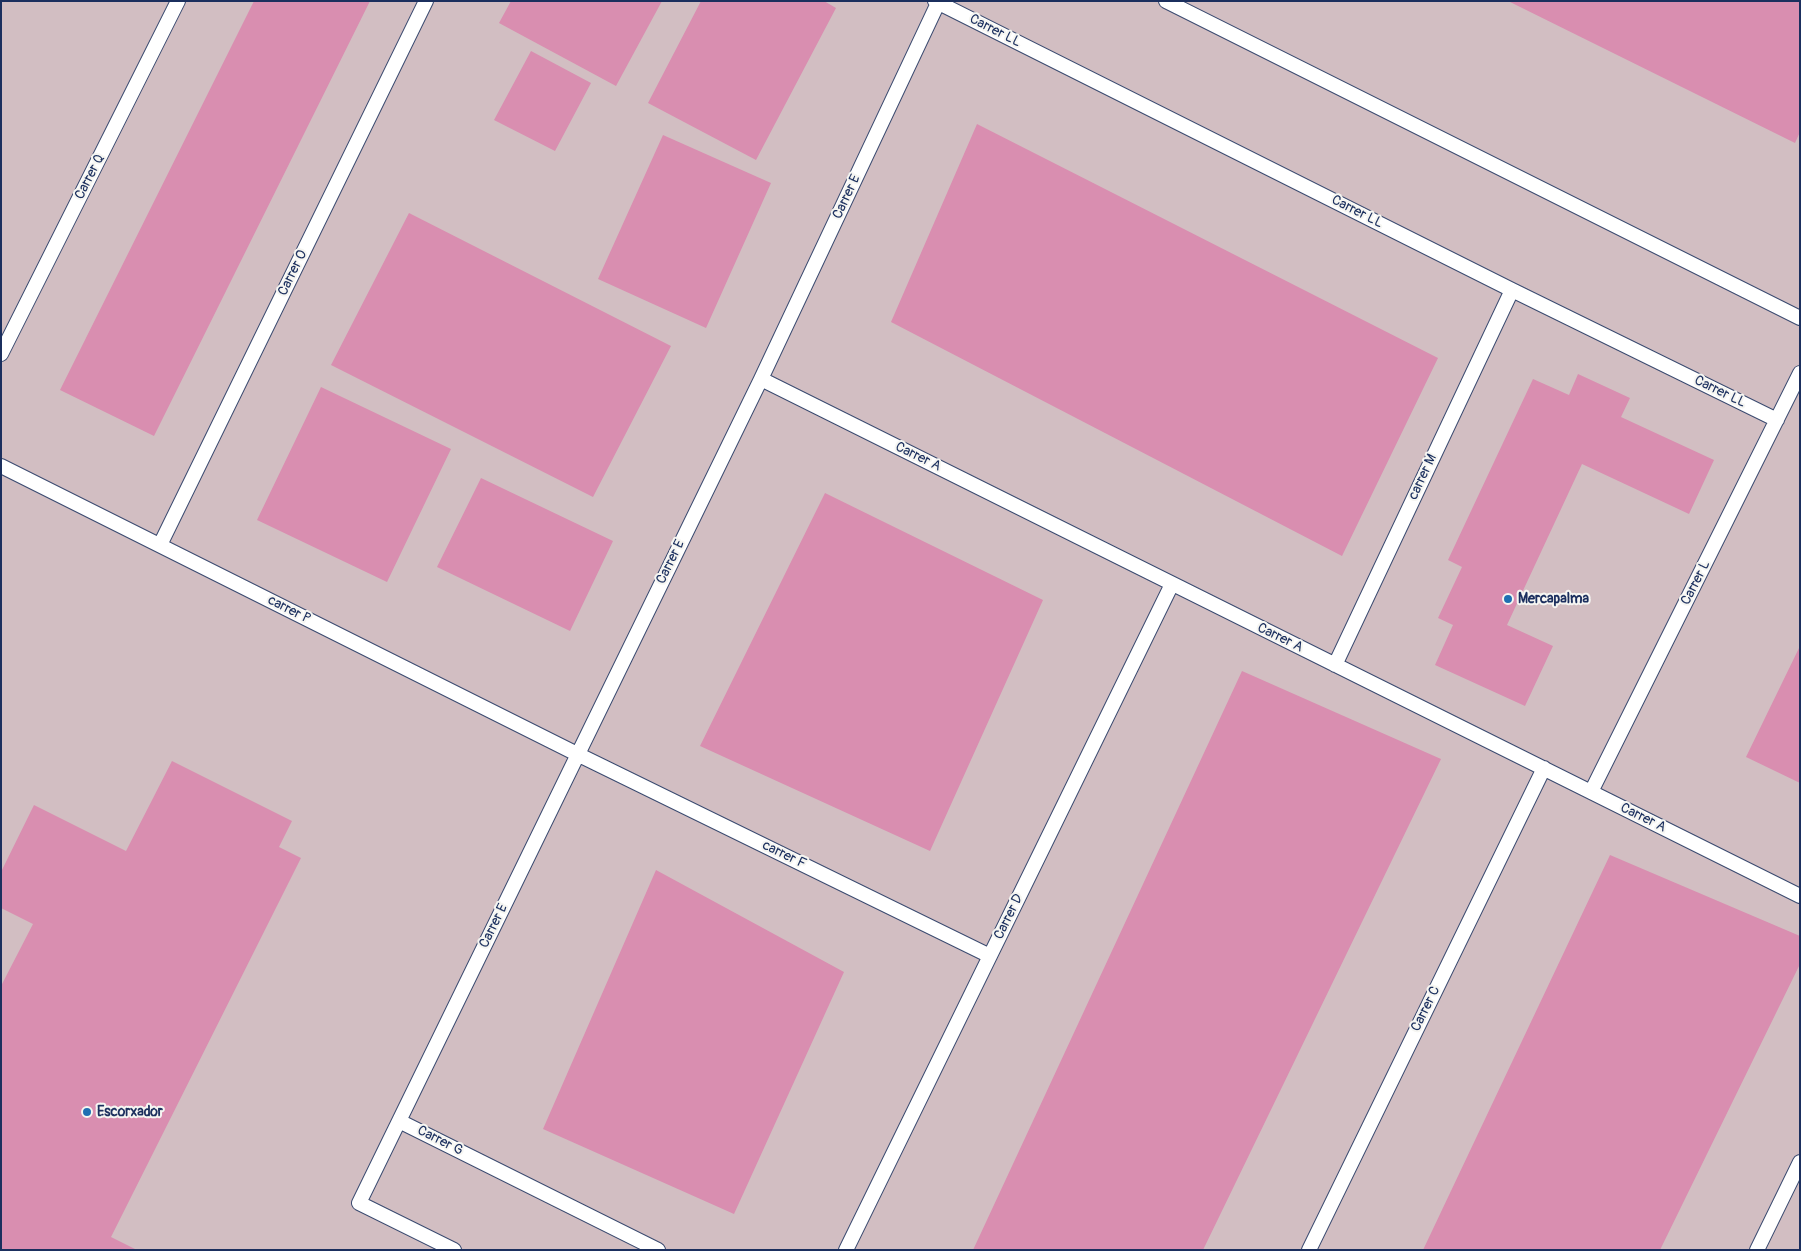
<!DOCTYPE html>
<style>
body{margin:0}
#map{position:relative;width:1801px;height:1251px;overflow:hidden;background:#f2e9d6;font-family:Pangolin,sans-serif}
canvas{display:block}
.frame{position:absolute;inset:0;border:2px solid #1b2f5e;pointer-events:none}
</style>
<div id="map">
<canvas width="1801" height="1251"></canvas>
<div class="frame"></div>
</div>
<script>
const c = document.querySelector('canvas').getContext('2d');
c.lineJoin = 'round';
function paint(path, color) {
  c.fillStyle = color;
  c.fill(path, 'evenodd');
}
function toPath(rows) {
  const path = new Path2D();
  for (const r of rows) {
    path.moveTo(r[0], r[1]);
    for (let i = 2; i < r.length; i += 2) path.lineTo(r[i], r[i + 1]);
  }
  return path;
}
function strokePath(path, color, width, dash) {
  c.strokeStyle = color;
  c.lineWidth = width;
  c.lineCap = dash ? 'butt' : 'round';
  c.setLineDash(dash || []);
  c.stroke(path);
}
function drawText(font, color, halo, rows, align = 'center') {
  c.font = font + ' Pangolin,sans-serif';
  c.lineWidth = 4;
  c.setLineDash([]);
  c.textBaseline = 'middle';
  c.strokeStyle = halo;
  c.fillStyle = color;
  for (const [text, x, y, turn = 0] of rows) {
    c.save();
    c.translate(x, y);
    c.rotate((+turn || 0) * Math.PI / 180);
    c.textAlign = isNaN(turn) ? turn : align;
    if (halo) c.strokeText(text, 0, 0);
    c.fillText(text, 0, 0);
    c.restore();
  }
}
paint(toPath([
 [1,1,1800,1,1800,1250,1,1250]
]), '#d2bec2');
paint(toPath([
 [254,1,370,1,154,436,60,390],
 [511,1,662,1,616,86,499,23],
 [701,1,824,1,836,8,756,160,648,103],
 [1508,1,1800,1,1800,132,1795,143],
 [531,51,591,83,555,151,494,120],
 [977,124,1438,358,1342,556,891,322],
 [663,135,771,183,706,328,598,279],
 [409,213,671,346,593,497,331,365],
 [1578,374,1630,398,1621,417,1714,460,1689,514,1582,464,1507,625,1553,646,1525,706,1435,665,1453,625,1438,618,1462,567,1448,560,1533,379,1569,395],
 [321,387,451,449,387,582,257,520],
 [481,478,613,541,570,631,437,567],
 [825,493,1043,600,930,851,700,746],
 [1800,646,1800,783,1746,757],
 [1242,671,1441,759,1203,1250,973,1250],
 [172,761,292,821,279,847,301,858,111,1237,137,1250,1,1250,1,986,33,924,1,908,1,872,34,805,126,851],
 [1610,855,1800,936,1800,964,1660,1250,1423,1250],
 [656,870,844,972,734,1214,543,1129]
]), '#d98eb0');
const lane = toPath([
 [935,1,1512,290,1777,420],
 [1166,1,1800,318],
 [1,354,178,1],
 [761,379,1800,896],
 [1,466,577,754,990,956],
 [160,545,426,1],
 [1335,665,1512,290],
 [1591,792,1800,373],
 [399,1121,658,1250],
 [454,1250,359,1203,761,379,939,1],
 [846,1250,1172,584],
 [1309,1250,1544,768],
 [1757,1250,1800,1162]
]);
strokePath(lane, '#3b4b70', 16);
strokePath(lane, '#fff', 14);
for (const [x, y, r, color] of [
 [1508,599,5,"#1f6fb2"],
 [87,1112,5,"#1f6fb2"]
]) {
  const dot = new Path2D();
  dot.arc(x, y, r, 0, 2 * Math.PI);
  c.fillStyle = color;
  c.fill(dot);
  strokePath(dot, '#f6f6f2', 2);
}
drawText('14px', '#1b2f5e', '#f6f6f2', [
 ["Carrer LL",995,31,27],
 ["Carrer Q",90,177,-63],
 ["Carrer E",847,197,-65],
 ["Carrer LL",1357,212,27],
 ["Carrer O",293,273,-64],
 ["Carrer LL",1720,392,26],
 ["Carrer A",918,457,26],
 ["carrer M",1423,477,-65],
 ["Carrer E",671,562,-64],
 ["Carrer L",1696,583,-63],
 ["carrer P",289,610,27],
 ["Carrer A",1280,638,26],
 ["Carrer A",1643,818,26],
 ["carrer F",784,855,26],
 ["Carrer D",1009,917,-64],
 ["Carrer E",494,926,-64],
 ["Carrer C",1426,1009,-64],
 ["Carrer G",440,1141,27]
]);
drawText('bold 14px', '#1b2f5e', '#f6f6f2', [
 ["Mercapalma",1518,599],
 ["Escorxador",97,1112]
], 'left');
</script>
